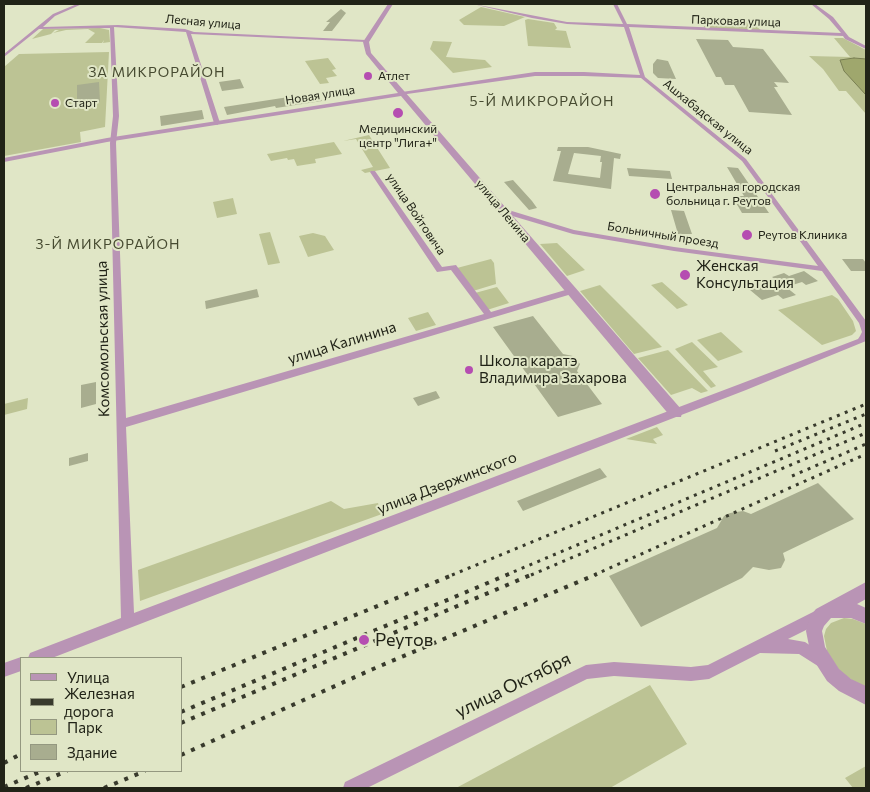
<!DOCTYPE html>
<meta charset="utf-8">
<style>
body{margin:0}
#map{position:relative;width:870px;height:792px;overflow:hidden;background:#e0e6c6;font-family:Commissioner,sans-serif}
canvas{display:block}
.frame{position:absolute;inset:0;border:5px solid #212317;pointer-events:none}
.legend{position:absolute;left:20px;top:657px;width:162px;height:115px;box-sizing:border-box;background:#e0e6c6;border:1px solid #949880;margin:0;padding:6px 9px;list-style:none;font-size:15px;color:#212317}
.legend li{display:flex;align-items:center;gap:10px;height:25px}
.legend b{width:25px;border:1px solid #949880}
</style>
<div id="map">
<canvas width="870" height="792"></canvas>
<div class="frame"></div>
<ul class="legend">
<li><b style="height:6px;background:#b994b5"></b>Улица</li>
<li><b style="height:6px;background:#383a2c"></b>Железная дорога</li>
<li><b style="height:14px;background:#bcc394"></b>Парк</li>
<li><b style="height:14px;background:#a8ad8f"></b>Здание</li>
</ul>
</div>
<script>
const c = document.querySelector('canvas').getContext('2d');
c.lineJoin = 'round';
function paint(path, color) {
  c.fillStyle = color;
  c.fill(path, 'evenodd');
}
function toPath(rows) {
  const path = new Path2D();
  for (const r of rows) {
    path.moveTo(r[0], r[1]);
    for (let i = 2; i < r.length; i += 2) path.lineTo(r[i], r[i + 1]);
  }
  return path;
}
function strokePath(path, color, width, dash) {
  c.strokeStyle = color;
  c.lineWidth = width;
  c.lineCap = dash ? 'butt' : 'round';
  c.setLineDash(dash || []);
  c.stroke(path);
}
function drawText(font, color, halo, rows, align = 'center') {
  c.font = font + ' Commissioner,sans-serif';
  c.lineWidth = 4;
  c.setLineDash([]);
  c.textBaseline = 'middle';
  c.strokeStyle = halo;
  c.fillStyle = color;
  for (const [text, x, y, turn = 0] of rows) {
    c.save();
    c.translate(x, y);
    c.rotate((+turn || 0) * Math.PI / 180);
    c.textAlign = isNaN(turn) ? turn : align;
    if (halo) c.strokeText(text, 0, 0);
    c.fillText(text, 0, 0);
    c.restore();
  }
}
paint(toPath([
 [481,7,525,17,504,26,464,25,459,20],
 [528,19,554,23,557,28,555,30,566,31,571,48,528,46,525,20],
 [700,21,751,22,762,31,705,28],
 [100,28,109,30,110,42,103,43,104,40,102,43,85,43,95,33,88,29,66,30,53,33,59,30,55,30,51,34,32,39,43,29],
 [834,38,843,38,866,50,866,114,846,91,839,91,823,69,809,56,850,57],
 [433,41,452,42,446,57,485,60,492,67,453,73,430,49],
 [109,52,105,127,80,132,81,142,4,156,4,67,19,54],
 [328,58,336,69,332,70,337,76,326,78,329,83,320,84,305,61],
 [369,135,390,168,365,173,361,170,373,167,356,139,343,141],
 [334,142,342,154,315,159,316,163,297,166,294,159,288,160,287,158,271,161,267,154],
 [233,198,237,214,217,218,213,202],
 [270,232,280,263,268,265,259,234],
 [313,233,325,236,334,250,308,257,299,236],
 [557,243,585,270,567,276,540,244],
 [491,259,494,263,496,284,473,291,457,268],
 [662,282,688,305,677,309,651,285],
 [600,285,662,347,634,354,580,291],
 [497,287,509,303,487,310,475,293],
 [832,295,838,299,853,321,856,331,852,335,822,345,778,310],
 [428,312,436,325,416,331,408,318],
 [721,332,743,352,718,361,697,340],
 [692,342,718,367,703,371,716,386,711,388,675,349],
 [668,350,708,391,701,393,692,388,671,395,638,358],
 [28,398,27,409,4,415,4,404],
 [657,427,663,435,653,439,657,444,626,439],
 [331,501,344,509,378,503,382,514,140,601,138,570],
 [844,618,853,619,866,624,866,687,858,684,840,672,827,651,824,636,826,629,831,623],
 [650,685,687,744,610,788,456,788],
 [866,766,866,788,853,788,845,778]
]), '#bcc394');
const water = toPath([
 [854,58,866,59,866,95,844,71,840,60,854,58]
]);
paint(water, '#9fa76d');
strokePath(water, '#797f53', 1);
paint(toPath([
 [341,9,346,13,332,31,323,31,330,22,326,22],
 [696,39,728,40,733,47,763,49,789,83,774,82,778,87,774,87,792,115,749,112,734,85,725,85,721,77,716,77],
 [657,59,668,61,676,79,658,78,653,73,653,64],
 [240,79,244,88,222,91,219,82],
 [99,82,100,102,77,106,77,85],
 [308,94,309,96,318,94,322,101,276,108,275,106,227,115,224,107],
 [202,110,204,119,161,126,160,116],
 [558,147,588,147,621,154,620,159,614,158,611,189,553,181,561,151,557,151],
 [574,153,601,156,600,162,602,162,600,178,568,174],
 [727,167,738,168,769,213,742,213,732,196,744,196],
 [627,168,670,171,672,179,629,176],
 [513,180,532,201,537,208,529,210,504,182],
 [671,210,684,211,692,234,678,234],
 [842,259,863,259,866,263,866,271,851,271],
 [804,271,818,281,806,285,802,282,786,287,772,277,784,273,789,276],
 [781,283,796,295,783,299,778,295,762,300,750,290,761,286,765,289],
 [257,289,259,297,206,309,205,301],
 [533,316,563,354,573,356,580,364,577,371,602,404,558,417,493,327],
 [96,382,96,404,81,408,81,385],
 [436,391,440,398,418,406,413,398],
 [88,453,88,461,69,466,69,458],
 [600,468,607,477,523,511,517,501],
 [818,483,854,519,783,553,785,560,781,568,769,570,753,567,742,578,641,627,609,576,717,528,724,516,730,513,743,511,751,514]
]), '#a8ad8f');
paint(toPath([
 [77,4,82,4,55,16,43,27,118,25,185,29,194,32,366,40,368,41,366,42,191,34,220,123,217,125,214,123,186,32,114,27,119,116,116,143,126,418,484,314,451,270,437,272,370,172,371,171,375,171,442,267,456,265,491,312,572,288,576,291,575,293,126,427,134,613,740,384,858,339,860,336,862,332,859,323,822,271,674,251,573,234,499,212,498,210,502,208,574,230,674,247,818,266,742,161,641,78,584,76,535,76,400,95,399,94,402,92,535,72,584,72,640,75,624,27,567,24,532,18,473,4,567,22,623,24,613,4,617,4,627,24,841,33,829,19,811,4,815,4,833,17,849,37,866,46,866,49,845,39,843,36,629,27,645,77,746,159,866,321,866,341,746,390,52,658,28,658,30,653,121,618,110,143,113,116,110,28,39,29,4,57,4,54,53,14,77,4],
 [821,608,826,610,828,615,826,620,788,639,805,642,826,656,828,661,826,666,821,668,799,654,760,653,709,679,691,681,614,676,587,679,367,788,343,788,345,782,586,665,614,662,691,667,708,665,821,608],
 [21,657,24,658,21,658,21,671,4,677,4,663,21,657]
]), '#b994b5');
paint(toPath([
 [388,4,393,4,369,42,371,53,681,409,682,413,681,417,671,417,401,96,107,142,4,162,4,158,107,138,398,93,366,54,363,42,388,4],
 [866,582,866,599,857,604,866,608,866,624,851,618,831,618,824,626,822,631,825,647,839,669,851,679,866,686,866,705,839,691,827,681,811,656,806,631,810,616,816,609,866,582]
]), '#b994b5');
strokePath(toPath([
 [775,451,866,414],
 [792,476,866,444],
 [452,575,866,404],
 [506,575,866,423],
 [531,575,866,433],
 [594,575,866,454]
]), '#383a2c', 3, [3, 5.5]);
strokePath(toPath([
 [181,687,455,574],
 [181,712,509,574],
 [181,723,533,574],
 [181,755,373,669,597,574],
 [4,763,21,754],
 [4,787,42,771],
 [26,788,67,771],
 [104,788,145,771]
]), '#383a2c', 4, [4, 7]);
for (const [x, y, r, color] of [
 [368,76,5,"#b54db1"],
 [55,103,5,"#b54db1"],
 [398,113,6,"#b54db1"],
 [655,194,6,"#b54db1"],
 [747,235,6,"#b54db1"],
 [685,275,6,"#b54db1"],
 [469,370,5,"#b54db1"],
 [364,640,6,"#b54db1"]
]) {
  const dot = new Path2D();
  dot.arc(x, y, r, 0, 2 * Math.PI);
  c.fillStyle = color;
  c.fill(dot);
  strokePath(dot, '#e0e6c6', 2);
}
drawText('12px', '#212317', '#e0e6c6', [
 ["Парковая улица",736,21,2],
 ["Лесная улица",203,22,5],
 ["Новая улица",320,95,-9],
 ["Ашхабадская улица",708,117,39],
 ["улица Ленина",503,211,50],
 ["улица Войтовича",416,214,56],
 ["Больничный проезд",663,235,9]
]);
drawText('12px', '#212317', '#e0e6c6', [
 ["Атлет",378,76],
 ["Старт",65,103],
 ["Медицинский",398,129,"center"],
 ["центр \"Лига+\"",398,143,"center"],
 ["Центральная городская",666,187],
 ["больница г. Реутов",666,201],
 ["Реутов Клиника",758,235]
], 'left');
c.letterSpacing = '1px';
drawText('14px', '#474b31', '#e0e6c6', [
 ["3А МИКРОРАЙОН",157,72],
 ["5-Й МИКРОРАЙОН",542,101],
 ["3-Й МИКРОРАЙОН",108,244]
]);
c.letterSpacing = '0px';
drawText('15px', '#212317', '#e0e6c6', [
 ["Женская",696,266],
 ["Консультация",696,283],
 ["Школа каратэ",479,361],
 ["Владимира Захарова",479,378]
], 'left');
drawText('15px', '#212317', '#e0e6c6', [
 ["Комсомольская улица",103,339,-91],
 ["улица Калинина",342,343,-17],
 ["улица Дзержинского",447,483,-21]
]);
drawText('18px', '#212317', '#e0e6c6', [
 ["Реутов",375,640]
], 'left');
drawText('18px', '#212317', '#e0e6c6', [
 ["улица Октября",513,685,-26]
]);
</script>
